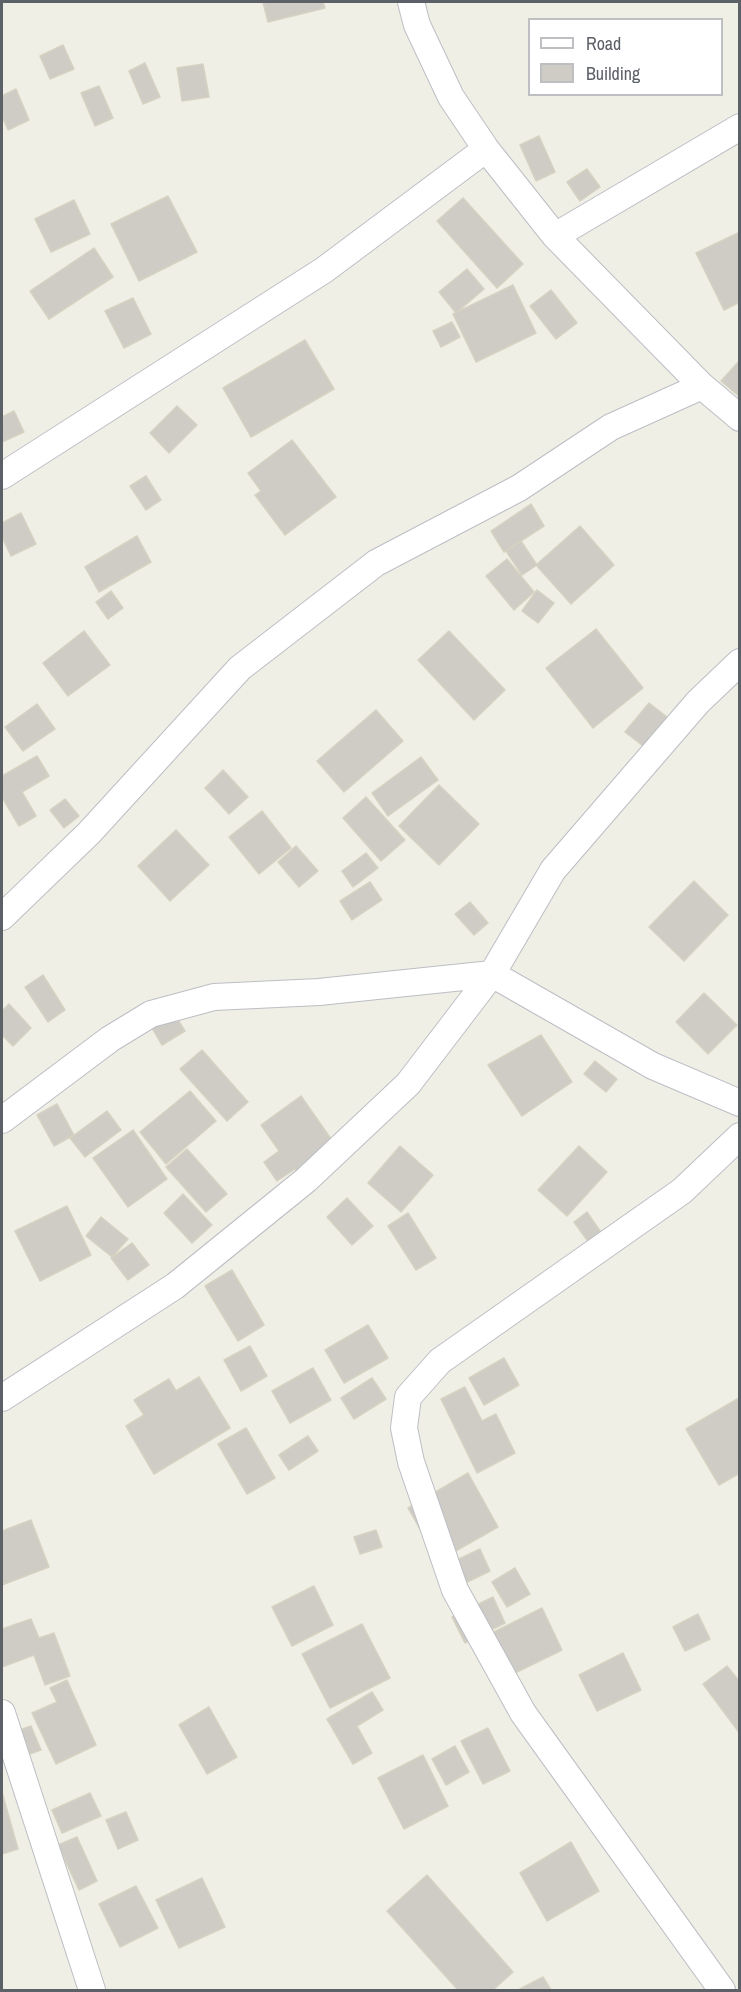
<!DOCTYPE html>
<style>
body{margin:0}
#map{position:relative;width:741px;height:1992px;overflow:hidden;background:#f0efe5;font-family:"Archivo Narrow",sans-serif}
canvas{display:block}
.frame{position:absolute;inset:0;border:3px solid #5c6067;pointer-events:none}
.legend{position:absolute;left:528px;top:18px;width:195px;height:78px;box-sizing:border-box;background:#fff;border:2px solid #bebfc2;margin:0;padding:8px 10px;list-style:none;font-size:18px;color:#5c6067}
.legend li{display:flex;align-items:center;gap:12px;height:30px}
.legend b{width:30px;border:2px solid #bebfc2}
</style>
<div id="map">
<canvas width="741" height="1992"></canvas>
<div class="frame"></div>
<ul class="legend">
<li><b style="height:8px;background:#fff"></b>Road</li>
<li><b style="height:16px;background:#ceccc4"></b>Building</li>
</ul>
</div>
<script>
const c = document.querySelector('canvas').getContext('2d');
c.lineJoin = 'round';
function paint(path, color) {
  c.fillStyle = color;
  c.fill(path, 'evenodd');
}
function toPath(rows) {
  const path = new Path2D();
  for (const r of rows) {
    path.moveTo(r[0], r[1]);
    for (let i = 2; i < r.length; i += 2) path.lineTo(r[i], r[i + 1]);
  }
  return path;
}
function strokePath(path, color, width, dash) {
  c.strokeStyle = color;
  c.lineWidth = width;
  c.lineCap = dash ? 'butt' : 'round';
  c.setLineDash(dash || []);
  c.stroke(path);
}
const building = toPath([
 [263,2,323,2,325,8,268,22,263,2],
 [63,45,74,69,50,79,40,56,63,45],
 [145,63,160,97,143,104,129,71,145,63],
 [203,64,209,97,182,101,177,68,203,64],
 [99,86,113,118,95,126,81,93,99,86],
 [16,89,29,120,8,130,2,116,2,96,16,89],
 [539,136,555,172,536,181,520,145,539,136],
 [587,169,600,187,580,201,567,182,587,169],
 [168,196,197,252,139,281,111,224,168,196],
 [463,198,523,264,497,288,437,221,463,198],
 [74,200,90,234,51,252,35,219,74,200],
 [740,232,740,302,724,310,696,253,740,232],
 [94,248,113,277,49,319,30,291,94,248],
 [467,269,484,289,456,313,439,292,467,269],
 [513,285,536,333,476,362,453,314,513,285],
 [551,290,577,323,556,339,530,306,551,290],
 [133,298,151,334,124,348,105,311,133,298],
 [452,322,460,337,441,347,433,331,452,322],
 [305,340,334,389,251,437,223,388,305,340],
 [740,360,740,397,721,381,740,360],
 [177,406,197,425,169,453,150,433,177,406],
 [14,411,24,432,2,442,2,417,14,411],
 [292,440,336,497,285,535,255,495,261,491,248,473,292,440],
 [146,476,161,500,146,510,130,486,146,476],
 [531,504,544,526,504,552,491,531,531,504],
 [21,513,36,544,11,556,2,537,2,523,21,513],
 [580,526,614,565,571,604,536,565,580,526],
 [137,536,151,562,99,592,85,567,137,536],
 [521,541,537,565,522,575,506,551,521,541],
 [507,559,534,592,514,610,486,576,507,559],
 [537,590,554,603,538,623,522,611,537,590],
 [111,591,123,608,108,619,96,602,111,591],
 [596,629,643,688,593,728,546,668,596,629],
 [84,631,110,665,68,696,43,663,84,631],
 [449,631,505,690,474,720,418,660,449,631],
 [649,703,667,717,643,746,625,732,649,703],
 [37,704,55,729,23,751,5,727,37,704],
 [376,710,403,741,344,792,317,761,376,710],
 [37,756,49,776,22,792,36,816,19,826,2,797,2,776,37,756],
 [421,757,438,780,388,816,372,793,421,757],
 [223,770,248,797,229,814,205,788,223,770],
 [439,785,479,824,439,865,399,826,439,785],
 [366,797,405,840,381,861,343,818,366,797],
 [65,799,79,816,64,828,50,810,65,799],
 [262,811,291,848,259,874,229,837,262,811],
 [176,830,209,865,170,901,138,866,176,830],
 [296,846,318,871,299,887,278,862,296,846],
 [366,853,378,868,353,887,342,871,366,853],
 [694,881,728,915,684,961,649,927,694,881],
 [370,882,382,900,352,920,340,901,370,882],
 [470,902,488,923,474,935,455,914,470,902],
 [43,975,65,1010,48,1022,25,987,43,975],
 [704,993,737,1025,708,1054,676,1022,704,993],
 [9,1004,31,1028,13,1046,2,1035,2,1011,9,1004],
 [170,1007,185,1031,162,1045,148,1021,170,1007],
 [541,1035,572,1082,522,1116,488,1065,541,1035],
 [202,1050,248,1102,227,1121,180,1069,202,1050],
 [595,1061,617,1079,606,1092,584,1074,595,1061],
 [190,1091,216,1121,166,1164,140,1132,190,1091],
 [301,1096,336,1146,298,1174,295,1169,277,1181,264,1162,279,1151,261,1125,301,1096],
 [57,1104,74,1135,54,1146,37,1115,57,1104],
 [107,1111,121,1130,85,1157,70,1138,107,1111],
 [133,1130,167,1179,128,1207,93,1158,133,1130],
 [400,1146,433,1175,401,1212,368,1183,400,1146],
 [579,1146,607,1172,567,1216,538,1190,579,1146],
 [187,1149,227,1194,206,1212,166,1167,187,1149],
 [183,1194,212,1225,192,1243,164,1213,183,1194],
 [347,1198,373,1226,352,1245,327,1217,347,1198],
 [67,1206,91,1255,40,1281,15,1231,67,1206],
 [587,1212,605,1238,592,1247,574,1222,587,1212],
 [408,1213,436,1258,416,1270,388,1226,408,1213],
 [101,1217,128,1239,112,1257,86,1236,101,1217],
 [132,1243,149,1265,128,1280,111,1258,132,1243],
 [232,1270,264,1325,238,1341,205,1286,232,1270],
 [368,1325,388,1358,344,1383,325,1350,368,1325],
 [250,1346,267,1376,241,1391,224,1360,250,1346],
 [504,1358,519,1385,484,1405,469,1378,504,1358],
 [313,1368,331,1400,290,1423,272,1391,313,1368],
 [199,1377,230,1428,154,1474,126,1426,144,1415,134,1400,169,1379,176,1391,199,1377],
 [372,1378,386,1399,354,1419,341,1398,372,1378],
 [465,1387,482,1421,496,1414,515,1453,477,1473,441,1399,465,1387],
 [739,1398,740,1473,719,1485,686,1429,739,1398],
 [246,1428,275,1478,247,1494,218,1444,246,1428],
 [308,1436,318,1451,289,1470,279,1455,308,1436],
 [468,1473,498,1527,438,1561,408,1508,468,1473],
 [31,1520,49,1567,2,1585,2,1531,31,1520],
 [376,1530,382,1547,360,1554,354,1537,376,1530],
 [480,1549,490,1571,455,1588,444,1566,480,1549],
 [515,1568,530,1594,507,1607,492,1582,515,1568],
 [314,1586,333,1625,292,1646,272,1607,314,1586],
 [493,1597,505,1623,465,1643,452,1617,493,1597],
 [542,1608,562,1650,513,1674,492,1633,542,1608],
 [698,1614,710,1639,685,1651,673,1627,698,1614],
 [31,1619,39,1638,54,1633,70,1676,45,1685,34,1655,2,1667,2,1629,31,1619],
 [362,1624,390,1678,330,1708,302,1654,362,1624],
 [623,1653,641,1690,597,1711,579,1675,623,1653],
 [727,1666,740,1682,738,1731,703,1684,727,1666],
 [67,1680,96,1745,56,1764,32,1713,57,1702,50,1688,67,1680],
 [372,1692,383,1710,357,1726,372,1753,353,1764,327,1719,372,1692],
 [209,1707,237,1757,207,1774,179,1725,209,1707],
 [31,1726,41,1750,21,1757,11,1733,31,1726],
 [488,1728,510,1771,483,1784,461,1741,488,1728],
 [455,1746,469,1772,446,1785,432,1759,455,1746],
 [423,1755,448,1806,404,1829,378,1778,423,1755],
 [2,1792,18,1849,2,1854,2,1792],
 [90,1793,101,1816,62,1833,52,1810,90,1793],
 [126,1812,138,1840,118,1849,106,1820,126,1812],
 [77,1837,97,1881,79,1890,58,1845,77,1837],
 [571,1842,599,1891,547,1921,520,1873,571,1842],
 [427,1875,513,1972,493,1990,458,1990,387,1911,427,1875],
 [202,1878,225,1927,179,1948,156,1900,202,1878],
 [136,1886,158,1928,120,1947,99,1904,136,1886],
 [543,1977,551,1990,518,1990,543,1977]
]);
paint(building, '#ceccc4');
strokePath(building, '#d6d2c2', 1.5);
const minor = toPath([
 [411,2,417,25,451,97,486,149,555,236,702,386,740,418],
 [555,236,740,127],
 [2,476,324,270,486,149],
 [2,917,89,833,240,668,376,563,519,488,611,427,702,386],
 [2,1120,110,1039,151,1014,214,997,319,992,492,974,653,1066,740,1103],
 [2,1398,175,1286,306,1180,408,1084,492,974,553,870,698,702,740,662],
 [2,1713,92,1990],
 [722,1990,523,1713,455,1590,411,1462,404,1428,408,1397,440,1361,682,1191,740,1136]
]);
strokePath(minor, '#bcbec5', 28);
strokePath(minor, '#fff', 26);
</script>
